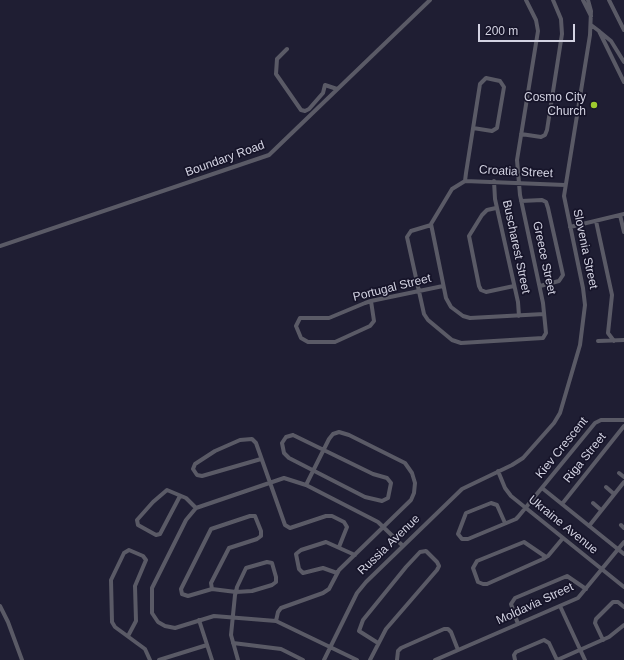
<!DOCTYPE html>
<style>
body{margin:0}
#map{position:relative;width:624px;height:660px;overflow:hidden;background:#1f1e33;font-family:Helvetica,sans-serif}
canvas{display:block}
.scale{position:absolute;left:478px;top:24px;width:97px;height:18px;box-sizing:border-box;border:2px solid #d3d3e2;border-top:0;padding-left:5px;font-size:12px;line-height:14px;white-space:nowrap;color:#d3d3e2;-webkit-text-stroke:3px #161429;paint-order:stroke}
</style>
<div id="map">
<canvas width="624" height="660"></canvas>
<div class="scale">200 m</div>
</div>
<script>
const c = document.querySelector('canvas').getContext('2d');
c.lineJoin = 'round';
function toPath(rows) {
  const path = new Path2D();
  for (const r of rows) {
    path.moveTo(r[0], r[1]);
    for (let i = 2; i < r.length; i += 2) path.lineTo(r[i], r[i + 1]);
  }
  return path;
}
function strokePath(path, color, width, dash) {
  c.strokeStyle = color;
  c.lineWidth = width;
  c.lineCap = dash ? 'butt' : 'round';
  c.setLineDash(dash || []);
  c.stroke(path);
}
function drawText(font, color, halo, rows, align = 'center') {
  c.font = font + ' Helvetica,sans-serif';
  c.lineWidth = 3.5;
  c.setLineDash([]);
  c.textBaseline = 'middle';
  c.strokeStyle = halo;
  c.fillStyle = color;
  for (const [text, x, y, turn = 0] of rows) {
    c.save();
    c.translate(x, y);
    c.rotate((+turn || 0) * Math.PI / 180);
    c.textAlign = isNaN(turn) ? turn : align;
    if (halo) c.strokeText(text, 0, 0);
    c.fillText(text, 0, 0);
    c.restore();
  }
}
strokePath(toPath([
 [583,0,591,16],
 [609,0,624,30],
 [591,25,599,31,624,82],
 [600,32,611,41,624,62],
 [287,49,277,59,276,74,301,110,305,111,309,109,323,93,325,85,337,89],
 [521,134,541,137,545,135,547,130,562,34,561,19,553,0],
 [465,181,466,173,480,84,486,78,500,81,504,87,497,128,492,131,473,128],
 [494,181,495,199,518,302,519,316],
 [521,201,542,200,546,202,548,208,563,275,559,281,540,286],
 [496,208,487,210,482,215,469,236,479,286,481,290,486,292,514,286],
 [620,215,624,232],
 [596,221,612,295,608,333,614,341],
 [431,225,411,231,407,237,424,314,428,320,452,340,461,343,543,338,546,333,543,303,520,195,517,160,538,31,536,20,526,0],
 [570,227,624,214],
 [0,246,269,155,430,0],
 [371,301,374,321,370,326,335,342,308,342,301,338,296,326,300,318,329,318,365,303,371,301,443,286],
 [544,314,470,318,463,316,451,307,446,298,431,224,452,189,465,181,565,185],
 [598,341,624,340],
 [293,435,373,474,387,478,391,483,388,498,382,501,365,497,289,458,284,453,282,443,286,437,293,435],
 [261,459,202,476,197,475,193,469,195,464,215,451,240,440,252,439,256,443,285,525,290,528,326,516,332,516,344,522,347,527,339,547],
 [498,471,505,488,511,496,624,587],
 [619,473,624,477],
 [606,487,614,494],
 [542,488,624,554],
 [180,496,160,534,156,535,138,525,137,520,153,502,167,490,186,498,196,508],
 [593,503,601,510],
 [562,504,624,426],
 [505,523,497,505,491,503,466,513,458,534,462,539,468,539,516,519,518,517,595,423,601,420,624,420],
 [621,525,624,528],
 [589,526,624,482],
 [546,557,524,542,477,561,473,568,478,582,483,584,487,584,543,559,546,557,548,556,563,538],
 [337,573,323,568,303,573,299,569,296,554,301,550,326,542,355,555],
 [212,589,211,583,229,548,257,539,261,536,261,531,255,516,250,516,211,529,181,589,182,594,188,596,212,589,236,592,252,591,272,585,276,582,276,577,272,563,267,562,246,568,237,587,236,592,235,595,231,635,238,660],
 [0,606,8,622,22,660],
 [560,606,585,660],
 [199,620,212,660],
 [276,621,278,612,281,608,323,593,329,589,339,570,411,500,414,493,415,483,412,473,405,463,349,435,339,432,333,434,329,439,306,485],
 [518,624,511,604,515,598,567,576,586,589],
 [128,636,136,621,135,586,146,560,143,556,129,550,124,553,111,580,112,622,115,627,145,649,150,660],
 [603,640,595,623,596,619,613,602,618,602,624,607],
 [233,643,281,649,303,660],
 [159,660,207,645],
 [324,660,357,593,366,582,462,489,512,465,523,458,554,423,560,413,580,345,585,305,583,288,564,196,590,35,591,11,588,0],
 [357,660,276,621,214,616,175,628,165,626,158,622,152,613,152,588,186,520,196,508,284,478,306,485,378,522,403,546],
 [370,660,386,629,437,570,439,566,437,562,426,551,420,552,406,567,363,620,359,631,378,643],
 [397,660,398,651,401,648,444,629,448,629,451,632,458,650],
 [435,660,578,598,624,542],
 [515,660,514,655,516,652,544,640,549,643,557,660],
 [557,660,609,637,624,625]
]), '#5a5a66', 4);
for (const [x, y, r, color] of [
 [594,105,4,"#9eca2e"]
]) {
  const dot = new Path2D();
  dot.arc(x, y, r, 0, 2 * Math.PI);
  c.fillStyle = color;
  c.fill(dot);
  strokePath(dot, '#161429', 1.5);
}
drawText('12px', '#d3d3e2', '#161429', [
 ["Cosmo City",586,98],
 ["Church",586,112]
], 'right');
drawText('12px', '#d3d3e2', '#161429', [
 ["Boundary Road",225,159,-20],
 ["Croatia Street",516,172,3],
 ["Buscharest Street",516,247,78],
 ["Slovenia Street",585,249,78],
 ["Greece Street",544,258,78],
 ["Portugal Street",392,288,-14],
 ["Kiev Crescent",562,448,-51],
 ["Riga Street",585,458,-51],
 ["Ukraine Avenue",563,525,39],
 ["Russia Avenue",389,545,-44],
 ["Moldavia Street",535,604,-25]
]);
</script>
